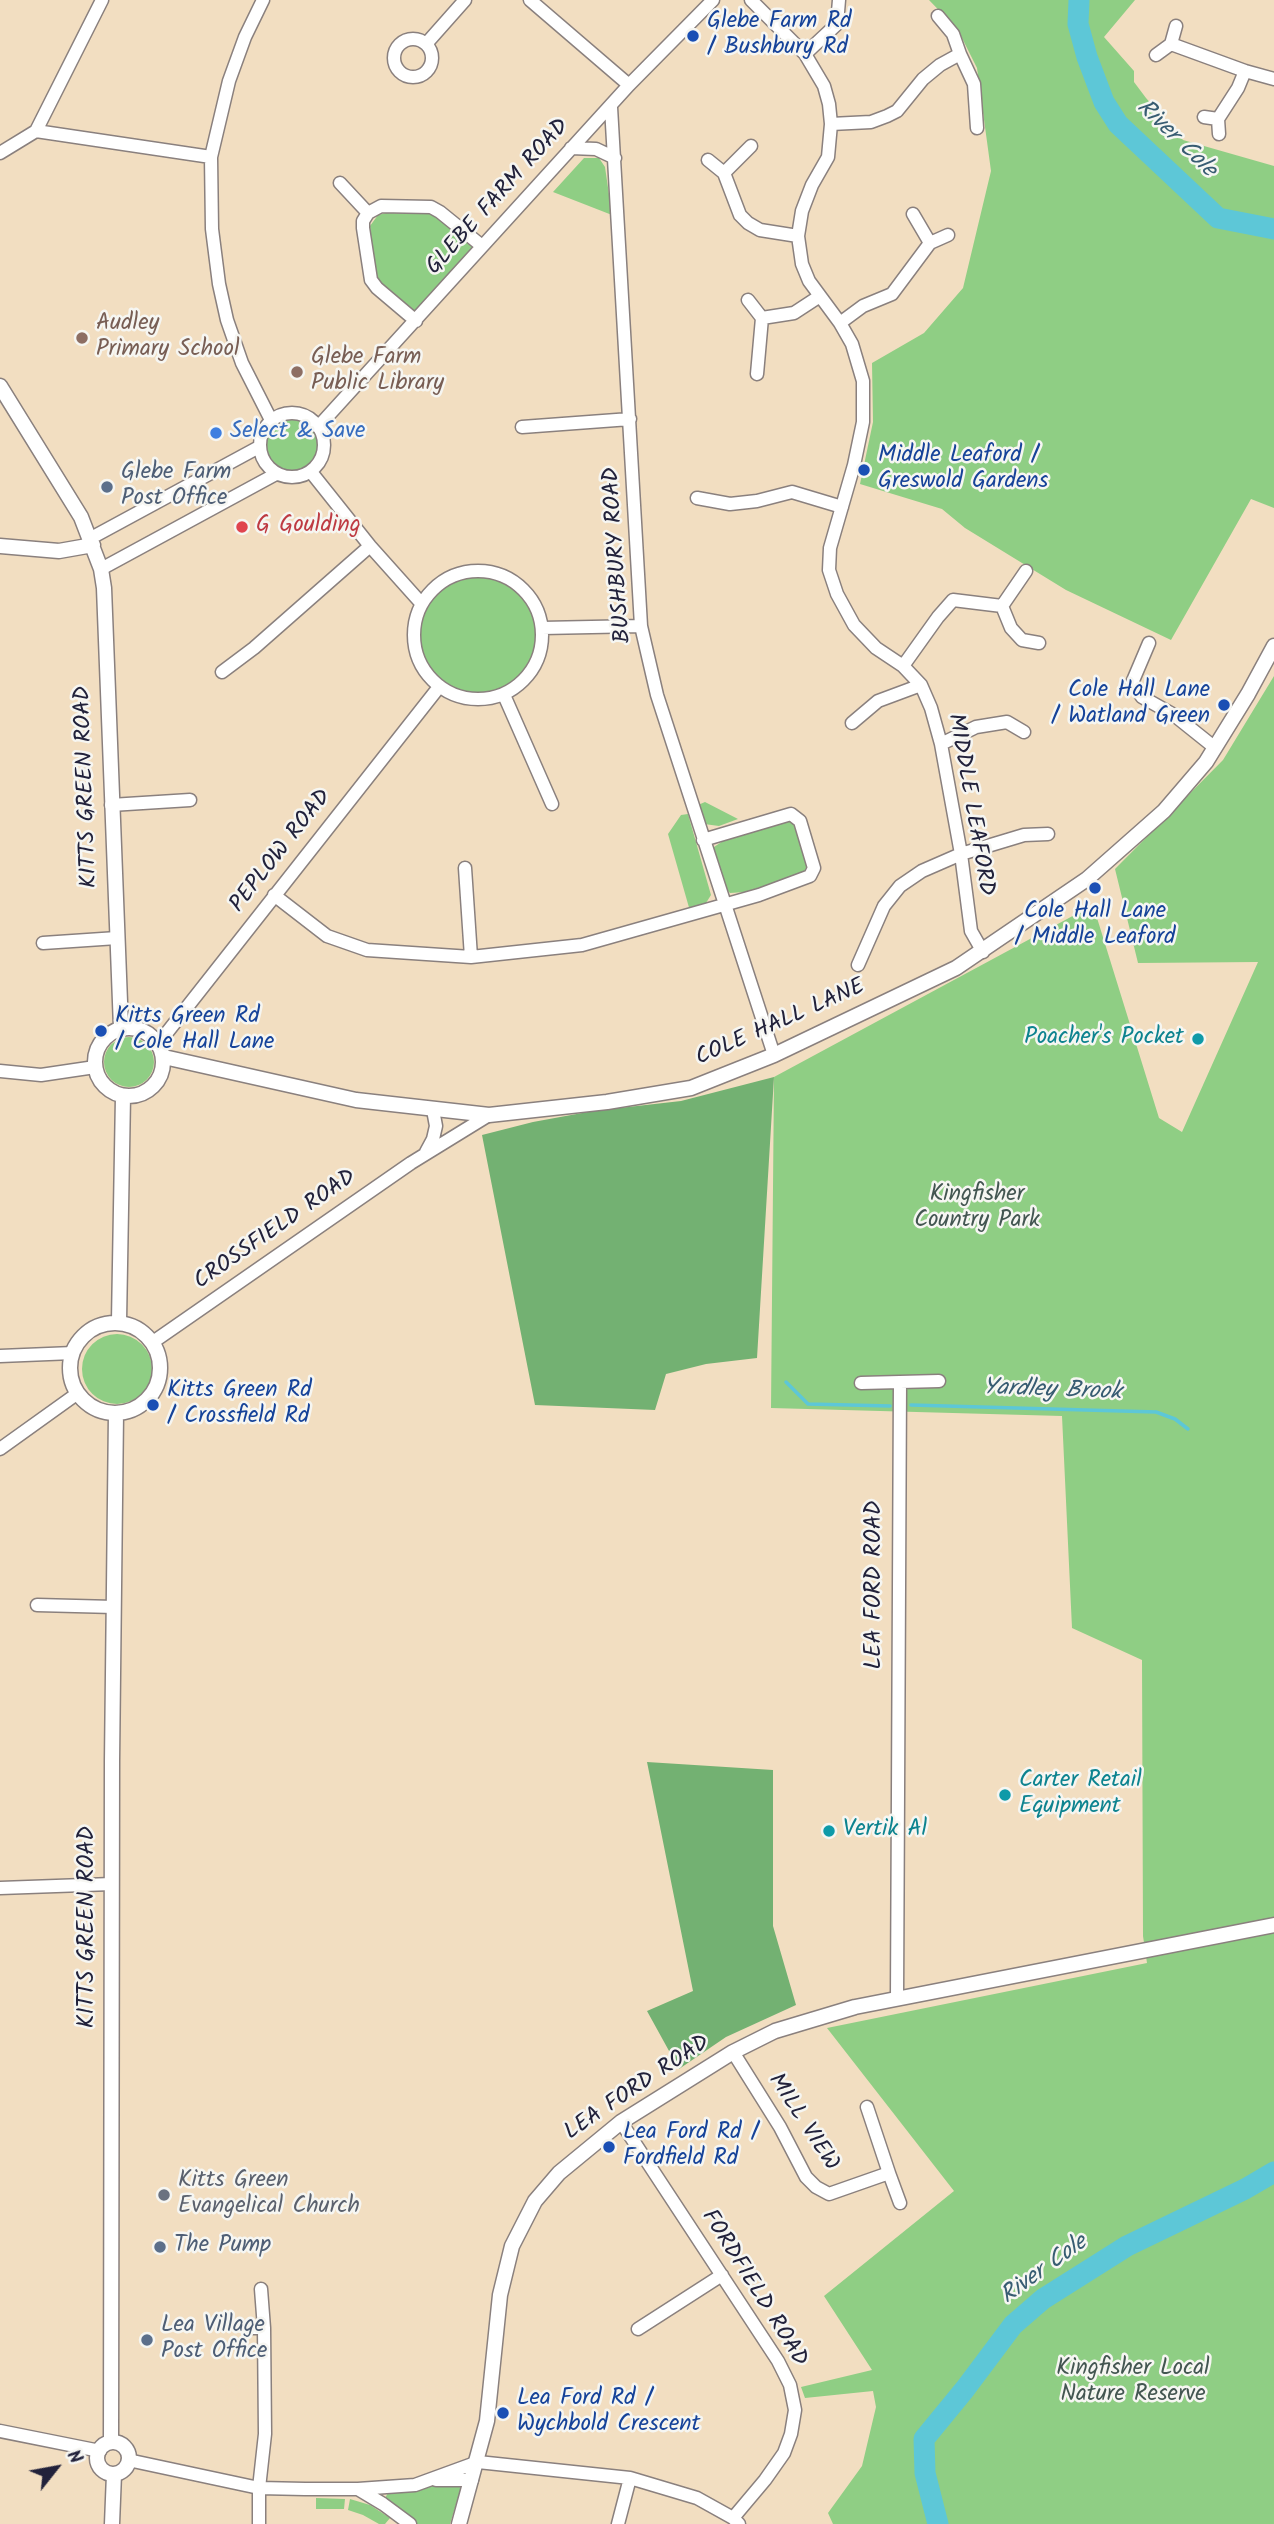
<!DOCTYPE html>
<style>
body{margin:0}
#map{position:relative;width:1274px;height:2524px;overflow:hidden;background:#f2dec1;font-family:Kalam,sans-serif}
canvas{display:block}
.north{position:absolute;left:21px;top:2433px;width:70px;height:70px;-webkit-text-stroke:5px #f6f6f2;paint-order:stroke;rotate:59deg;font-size:19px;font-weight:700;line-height:28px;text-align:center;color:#22223b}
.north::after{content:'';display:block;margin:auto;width:24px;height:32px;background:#22223b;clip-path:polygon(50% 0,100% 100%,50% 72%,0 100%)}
</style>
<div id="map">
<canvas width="1274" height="2524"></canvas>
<div class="north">N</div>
</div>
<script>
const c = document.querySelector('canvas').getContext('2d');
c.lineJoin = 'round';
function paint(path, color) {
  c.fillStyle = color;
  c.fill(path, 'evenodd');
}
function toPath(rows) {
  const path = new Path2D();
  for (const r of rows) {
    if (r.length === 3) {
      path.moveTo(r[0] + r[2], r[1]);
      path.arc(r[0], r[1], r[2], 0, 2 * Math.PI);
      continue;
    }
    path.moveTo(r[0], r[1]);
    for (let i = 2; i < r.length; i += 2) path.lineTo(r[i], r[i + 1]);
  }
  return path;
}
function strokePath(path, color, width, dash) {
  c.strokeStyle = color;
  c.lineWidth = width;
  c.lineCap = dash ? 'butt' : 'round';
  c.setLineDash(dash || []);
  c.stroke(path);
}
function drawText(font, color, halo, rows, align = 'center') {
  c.font = font + ' Kalam,sans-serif';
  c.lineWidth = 5;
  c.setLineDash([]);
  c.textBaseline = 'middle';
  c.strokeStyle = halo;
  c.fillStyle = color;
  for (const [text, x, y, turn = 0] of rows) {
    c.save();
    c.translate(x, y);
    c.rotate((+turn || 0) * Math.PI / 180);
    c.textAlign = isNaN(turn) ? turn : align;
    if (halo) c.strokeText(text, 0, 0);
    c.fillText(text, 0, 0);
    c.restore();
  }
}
paint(toPath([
 [929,0,1135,0,1104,37,1134,71,1134,82,1146,98,1183,140,1274,166,1274,508,1251,499,1171,640,1066,590,965,528,942,509,860,484,873,422,872,363,924,333,963,288,991,171,977,68,958,30],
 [584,158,599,158,605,167,612,215,553,192],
 [386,213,430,214,439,218,476,248,417,316,376,279,370,226,378,215],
 [292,445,27],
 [478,635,58],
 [1274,676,1274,2524,833,2524,828,2513,862,2466,876,2407,873,2391,805,2398,801,2387,872,2370,824,2296,954,2191,827,2028,1147,1963,1143,1936,1142,1660,1072,1628,1062,1416,771,1408,774,1077,1093,905,1159,1118,1182,1132,1258,962,1138,963,1115,869,1223,760],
 [705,802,738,819,719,826,704,824,698,805],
 [688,814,711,895,706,903,690,911,668,834,681,815],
 [787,820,793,823,807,862,805,873,745,892,730,893,725,888,713,852,714,847,726,839],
 [129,1062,25],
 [117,1369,35],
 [443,2482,459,2485,461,2488,450,2524,415,2524,385,2498,388,2493],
 [316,2498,345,2499,344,2509,316,2509],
 [350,2499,370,2505,390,2518,385,2524,379,2524,363,2515,348,2510]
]), '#8fce84');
paint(toPath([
 [774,1077,757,1358,706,1364,666,1374,655,1410,535,1405,482,1135,533,1122,593,1111,681,1101],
 [647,1762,773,1770,773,1926,796,2005,726,2037,679,2069,647,2011,693,1991]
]), '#73b172');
strokePath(toPath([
 [786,1382,808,1404,890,1406],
 [911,1405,1156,1412,1175,1419,1188,1429]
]), '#5dc7d7', 3.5);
strokePath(toPath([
 [1079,0,1078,24,1087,57,1104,102,1118,124,1218,218,1274,229],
 [938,2524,925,2473,924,2439,965,2389,1013,2325,1043,2299,1127,2246,1245,2189,1274,2172]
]), '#5dc7d7', 21);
const minor = toPath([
 [263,0,245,37,229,81,211,157,212,229,219,284,227,320,242,363,271,420],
 [530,0,629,85],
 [751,0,805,54,824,86,829,104,831,124,828,157,812,185,802,211,798,236,802,264,809,281,840,323,852,344,863,381,863,422,854,465,830,548,829,570,837,594,854,625,876,648,903,666,921,685,931,708,941,744,961,854,971,931,983,952],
 [938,16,953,34,960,54],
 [1176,26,1171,44,1245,71,1274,79],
 [413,58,19],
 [426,44,465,0],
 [805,54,837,24,839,0],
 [1156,55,1171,44],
 [611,107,641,626,657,695,774,1055],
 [1204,117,1218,119,1238,88,1245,71],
 [1218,119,1219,134],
 [831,124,871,122,887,116,897,111,923,79,940,65,960,54,974,84,977,128],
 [36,131,102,0],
 [571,148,596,149,615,158],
 [0,153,36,131,211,157],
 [708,160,724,173,740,215,748,223,760,230,798,236],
 [724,173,751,146],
 [340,183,368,213],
 [913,214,930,243],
 [748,300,762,318],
 [416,321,377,288,371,280,363,228,363,221,368,213,381,206,431,207,440,212,482,246],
 [840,323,863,306,892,294,930,243,948,235],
 [757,374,762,318,794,313,820,296],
 [292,445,32],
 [318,427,629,85,713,0],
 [522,427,630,419],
 [311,472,370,546,421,603],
 [697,498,730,504,757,501,792,492,842,507],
 [91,538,259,447],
 [101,569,276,474],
 [478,635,64],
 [1002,606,1011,628,1022,640,1039,643],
 [542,628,641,626],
 [1149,643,1132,683,1142,697,1174,715,1214,747],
 [903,666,938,617,953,600,1002,606,1026,571],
 [222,672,254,648,370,546],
 [504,695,552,804],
 [852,723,878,701,921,685],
 [941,744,976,727,1007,722,1024,732],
 [111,805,190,800],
 [465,868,471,957],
 [274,895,327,936,367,950,471,957,582,945,759,895,810,876,814,868,800,821,791,814,703,840],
 [43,943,117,938],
 [858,965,884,906,900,886,922,871,961,854,1024,835,1048,834],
 [158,1044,439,687],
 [0,1071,41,1075,95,1067],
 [426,1152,433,1139,436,1126,433,1110],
 [153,1342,411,1163,489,1115],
 [0,1356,73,1353],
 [861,1383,939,1381],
 [0,1449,78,1393],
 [37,1605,114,1607],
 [0,1888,112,1884],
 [897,1997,900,1383],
 [733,2052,780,2127,806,2177,816,2187,829,2194,889,2173,867,2107],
 [621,2122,778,2361,790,2385,795,2410,791,2434,784,2453,765,2480,733,2518],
 [889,2173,900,2203],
 [247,2328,264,2328],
 [638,2329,722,2275],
 [0,2431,100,2451],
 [128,2460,259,2488,305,2489,358,2489,415,2485,478,2462,630,2478,697,2498,733,2518,739,2524],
 [436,2480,472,2480],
 [358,2489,383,2504,410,2524],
 [259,2524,259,2488,265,2434,264,2328,261,2289],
 [618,2524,630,2478]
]);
const tertiary = toPath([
 [0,386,81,517,101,569,104,588,121,1028],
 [0,546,59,551,93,545],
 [129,1062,34],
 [164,1057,356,1100,489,1115,607,1102,691,1088,774,1055,956,968,1087,879,1164,811,1206,762,1248,694,1274,646],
 [119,1321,123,1096],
 [115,1368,45],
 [111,2441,112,1761,116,1413],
 [113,2458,16],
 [112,2524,114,2474],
 [459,2524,487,2421,500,2295,512,2246,535,2201,559,2173,621,2122,733,2052,775,2031,855,2007,1274,1925]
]);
strokePath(minor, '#8a807e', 15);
strokePath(tertiary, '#8a807e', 17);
strokePath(minor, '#fff', 12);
strokePath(tertiary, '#fff', 14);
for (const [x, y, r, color] of [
 [693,36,7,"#1a4fb4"],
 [82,338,7,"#8d6e63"],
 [297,372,7,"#8d6e63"],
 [216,433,7,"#3f7fe0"],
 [864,470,7,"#1a4fb4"],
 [107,487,7,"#5c6f8a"],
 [242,527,7,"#e0444e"],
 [1224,705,7,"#1a4fb4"],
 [1095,888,7,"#1a4fb4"],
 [101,1031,7,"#1a4fb4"],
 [1198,1039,7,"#0f9aa8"],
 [153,1405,7,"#1a4fb4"],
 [1005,1795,7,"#0f9aa8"],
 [829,1831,7,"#0f9aa8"],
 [609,2147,7,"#1a4fb4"],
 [164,2195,7,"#6b7280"],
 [160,2247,7,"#5c6f8a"],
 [147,2340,7,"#5c6f8a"],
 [503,2413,7,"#1a4fb4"]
]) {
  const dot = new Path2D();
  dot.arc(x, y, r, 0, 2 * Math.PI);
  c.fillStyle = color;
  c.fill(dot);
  strokePath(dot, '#f6f6f2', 2.5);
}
drawText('23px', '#164399', '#f6f6f2', [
 ["Glebe Farm Rd",707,23],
 ["/ Bushbury Rd",707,49],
 ["Middle Leaford /",878,457],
 ["Greswold Gardens",878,483],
 ["Cole Hall Lane",1210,692,"right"],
 ["/ Watland Green",1210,718,"right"],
 ["Cole Hall Lane",1095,913,"center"],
 ["/ Middle Leaford",1095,939,"center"],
 ["Kitts Green Rd",115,1018],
 ["/ Cole Hall Lane",115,1044],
 ["Kitts Green Rd",167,1392],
 ["/ Crossfield Rd",167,1418],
 ["Lea Ford Rd /",623,2134],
 ["Fordfield Rd",623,2160],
 ["Lea Ford Rd /",517,2400],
 ["Wychbold Crescent",517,2426]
], 'left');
drawText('23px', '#22223b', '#f6f6f2', [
 ["GLEBE FARM ROAD",499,198,-48],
 ["BUSHBURY ROAD",619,555,-94],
 ["KITTS GREEN ROAD",88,787,-92],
 ["MIDDLE LEAFORD",969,805,80],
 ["PEPLOW ROAD",282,852,-52],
 ["COLE HALL LANE",781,1024,-24],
 ["CROSSFIELD ROAD",276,1231,-35],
 ["LEA FORD ROAD",876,1585,-90],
 ["KITTS GREEN ROAD",89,1927,-90],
 ["LEA FORD ROAD",638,2089,-34],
 ["MILL VIEW",802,2123,57],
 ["FORDFIELD ROAD",753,2289,58]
]);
drawText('23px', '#785e54', '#f6f6f2', [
 ["Audley",96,325],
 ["Primary School",96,351],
 ["Glebe Farm",311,359],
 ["Public Library",311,385]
], 'left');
drawText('23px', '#366cbe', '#f6f6f2', [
 ["Select & Save",230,433]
], 'left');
drawText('23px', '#4e5e75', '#f6f6f2', [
 ["Glebe Farm",121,474],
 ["Post Office",121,500],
 ["The Pump",174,2247],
 ["Lea Village",161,2327],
 ["Post Office",161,2353]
], 'left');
drawText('23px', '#be3a42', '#f6f6f2', [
 ["G Goulding",256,527]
], 'left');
drawText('23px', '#0d838f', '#f6f6f2', [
 ["Poacher's Pocket",1184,1039,"right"],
 ["Carter Retail",1019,1782],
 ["Equipment",1019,1808],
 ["Vertik Al",843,1831]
], 'left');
drawText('23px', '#435651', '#f6f6f2', [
 ["Kingfisher",977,1196],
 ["Country Park",977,1222],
 ["Kingfisher Local",1133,2370],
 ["Nature Reserve",1133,2396]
]);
drawText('23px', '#5b616d', '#f6f6f2', [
 ["Kitts Green",178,2182],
 ["Evangelical Church",178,2208]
], 'left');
drawText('italic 24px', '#375c72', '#f6f6f2', [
 ["River Cole",1175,140,44],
 ["Yardley Brook",1052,1392,2],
 ["River Cole",1045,2271,-36]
]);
</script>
